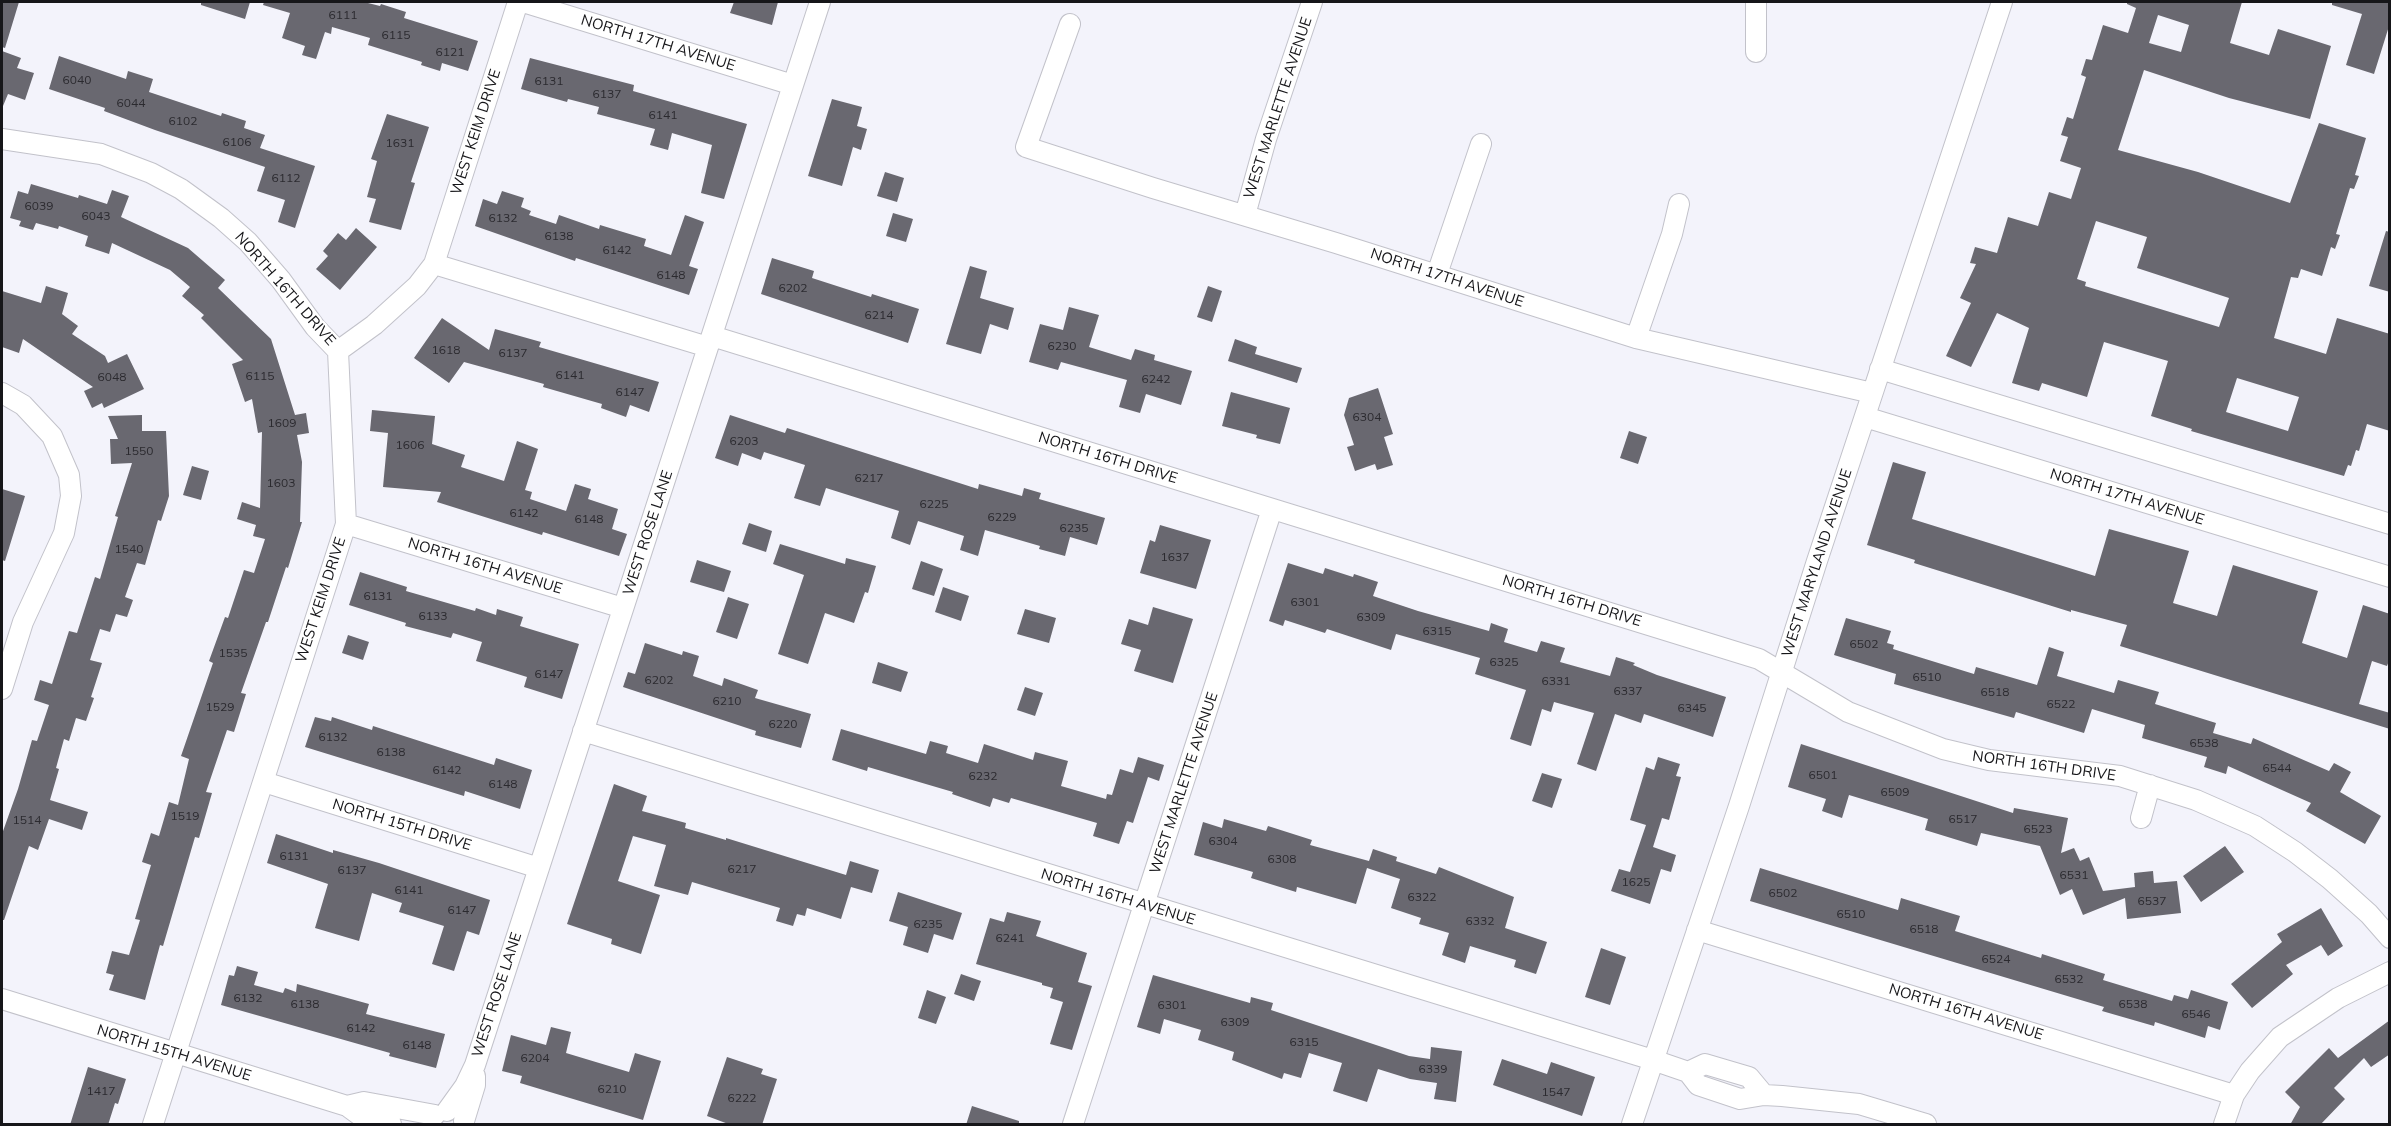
<!DOCTYPE html>
<style>
body{margin:0}
#map{position:relative;width:2391px;height:1126px;overflow:hidden;background:#f3f3fb;font-family:Mulish,sans-serif}
canvas{display:block}
.frame{position:absolute;inset:0;border:3px solid #161619;pointer-events:none}
</style>
<div id="map">
<canvas width="2391" height="1126"></canvas>
<div class="frame"></div>
</div>
<script>
const c = document.querySelector('canvas').getContext('2d');
c.lineJoin = 'round';
function paint(path, color) {
  c.fillStyle = color;
  c.fill(path, 'evenodd');
}
function toPath(rows) {
  const path = new Path2D();
  for (const r of rows) {
    path.moveTo(r[0], r[1]);
    for (let i = 2; i < r.length; i += 2) path.lineTo(r[i], r[i + 1]);
  }
  return path;
}
function strokePath(path, color, width, dash) {
  c.strokeStyle = color;
  c.lineWidth = width;
  c.lineCap = dash ? 'butt' : 'round';
  c.setLineDash(dash || []);
  c.stroke(path);
}
function drawText(font, color, halo, rows, align = 'center') {
  c.font = font + ' Mulish,sans-serif';
  c.lineWidth = 4.5;
  c.setLineDash([]);
  c.textBaseline = 'middle';
  c.strokeStyle = halo;
  c.fillStyle = color;
  for (const [text, x, y, turn = 0] of rows) {
    c.save();
    c.translate(x, y);
    c.rotate((+turn || 0) * Math.PI / 180);
    c.textAlign = isNaN(turn) ? turn : align;
    if (halo) c.strokeText(text, 0, 0);
    c.fillText(text, 0, 0);
    c.restore();
  }
}
paint(toPath([
 [2,2,19,2,5,48,2,47],
 [201,2,250,2,245,19,201,5],
 [264,2,364,2,380,6,381,4,406,12,404,18,478,41,468,71,442,63,440,71,421,65,422,62,368,45,370,38,332,27,331,34,325,32,316,59,302,55,305,46,282,38,290,13,263,5],
 [734,2,778,2,772,25,730,13],
 [2127,2,2242,2,2230,43,2269,55,2278,29,2331,46,2310,119,2229,98,2144,70,2118,150,2198,172,2290,203,2319,123,2366,138,2355,175,2359,176,2354,189,2350,188,2336,234,2340,235,2335,249,2331,247,2322,276,2301,269,2298,278,2291,277,2274,338,2326,354,2337,318,2390,334,2390,431,2367,424,2359,451,2356,450,2351,466,2348,465,2344,476,2191,431,2192,429,2151,416,2168,361,2104,342,2087,397,2042,383,2039,391,2012,383,2029,328,1997,313,1971,367,1946,356,1971,303,1960,298,1976,264,1970,263,1975,247,1997,253,2008,217,2038,226,2049,192,2071,199,2081,168,2060,161,2068,137,2061,135,2067,117,2073,119,2086,77,2081,75,2086,59,2092,60,2103,25,2128,33,2136,8,2127,4],
 [2158,15,2189,25,2181,52,2149,43],
 [2096,221,2147,237,2137,268,2229,298,2219,327,2085,286,2086,282,2077,279],
 [2237,378,2299,397,2288,431,2226,412],
 [2332,2,2390,2,2390,23,2374,74,2346,65,2362,14,2332,5],
 [2,51,21,58,17,68,34,73,25,100,8,94,3,106],
 [59,56,126,79,128,71,153,79,149,92,221,116,222,113,246,121,244,128,265,135,260,148,315,166,295,228,278,222,285,200,257,191,265,167,155,130,104,111,105,108,49,89],
 [530,58,634,85,633,91,747,124,724,199,701,193,712,145,672,133,668,150,650,145,655,129,597,114,599,107,568,99,567,102,521,89],
 [832,99,862,107,857,126,867,129,861,150,853,147,842,186,808,176],
 [387,114,429,127,411,182,415,183,401,230,369,222,376,199,367,197,377,161,371,159],
 [885,172,904,178,897,202,877,196],
 [31,184,78,198,79,195,107,204,112,190,129,196,121,217,188,248,225,280,218,288,271,339,295,415,306,413,309,433,297,435,302,462,300,522,302,522,288,568,286,567,268,622,266,622,241,693,246,694,234,732,227,730,206,792,212,793,199,838,195,837,163,946,160,945,145,1000,109,990,114,975,106,973,112,951,129,955,140,920,135,919,151,865,142,862,151,833,159,836,169,802,178,805,189,759,181,756,213,663,209,661,225,617,228,618,244,570,254,573,265,539,253,536,256,525,237,519,242,502,260,508,262,432,258,433,252,399,245,402,232,364,243,360,201,318,204,315,182,296,190,287,170,270,112,243,109,254,85,246,88,236,59,226,58,229,36,223,33,230,19,226,21,221,10,218,18,191,28,194],
 [502,191,524,198,521,207,531,211,529,215,556,224,559,215,599,229,600,225,646,239,644,246,671,255,685,215,704,222,689,266,698,269,689,295,576,258,575,261,475,226,483,199,497,204],
 [893,213,913,219,906,242,886,236],
 [356,228,377,247,340,290,316,269,328,256,323,251,338,233,346,240],
 [2386,231,2390,232,2390,292,2369,286],
 [772,258,814,271,812,278,871,297,872,294,919,309,908,343,761,294],
 [970,266,987,271,980,298,1014,308,1008,330,990,324,981,354,946,344],
 [46,286,68,293,62,314,78,326,72,334,105,356,108,363,127,354,144,389,104,408,102,403,92,408,84,391,93,387,23,339,19,353,2,347,2,291,41,303],
 [1208,286,1222,291,1212,322,1197,317],
 [1069,307,1099,315,1089,347,1131,360,1135,349,1155,355,1154,360,1192,371,1181,405,1146,394,1140,413,1119,407,1127,380,1061,362,1058,370,1029,362,1040,324,1063,330],
 [442,318,489,350,495,329,541,342,539,347,659,382,649,412,630,405,626,417,601,408,602,404,543,387,544,384,464,362,449,383,414,358],
 [1235,339,1257,347,1255,354,1302,368,1297,383,1228,361],
 [1378,388,1393,434,1384,437,1393,465,1377,470,1375,464,1355,471,1347,447,1354,445,1344,415,1349,398],
 [1231,392,1290,408,1280,444,1256,438,1257,435,1222,426],
 [372,410,435,416,432,444,465,455,461,467,504,481,517,441,538,449,525,490,532,492,530,499,566,511,575,484,591,489,588,499,618,509,612,529,627,534,619,556,543,532,542,535,437,502,441,492,383,487,388,433,370,431],
 [142,415,142,431,166,431,169,496,161,521,158,520,145,565,137,563,125,597,133,600,127,617,116,614,110,632,100,629,90,660,102,663,91,697,94,698,86,721,76,718,69,741,64,739,56,768,59,769,50,800,88,812,82,830,49,819,38,850,29,846,4,920,2,920,2,834,18,789,32,740,37,741,49,705,34,700,40,680,52,684,69,631,77,633,95,577,100,579,118,517,115,516,132,463,111,464,110,439,118,439,108,416],
 [730,415,785,433,787,428,978,489,979,484,1022,496,1024,488,1041,493,1039,499,1105,518,1097,545,1070,537,1065,556,1039,549,1040,546,985,530,978,556,960,550,964,536,918,521,910,545,891,538,899,511,826,488,820,506,794,498,805,465,764,452,761,460,742,453,738,466,715,458],
 [1629,431,1647,437,1638,464,1620,458],
 [1893,462,1926,472,1912,519,2095,576,2109,529,2189,551,2173,603,2217,616,2233,565,2318,591,2302,643,2347,658,2363,605,2390,614,2390,658,2387,666,2372,661,2359,704,2390,713,2390,729,2120,646,2127,625,2071,610,2071,612,1914,563,1915,560,1867,545],
 [192,466,209,471,201,500,183,495],
 [2,489,25,496,5,561,2,560],
 [749,523,772,531,766,552,742,544],
 [1160,525,1211,540,1196,589,1140,573,1150,540,1155,542],
 [780,544,845,564,846,558,876,566,868,593,865,592,854,623,825,613,808,664,778,654,804,575,773,564],
 [697,560,731,571,724,592,690,582],
 [921,561,943,569,934,596,912,589],
 [1288,563,1323,574,1325,568,1353,577,1354,574,1378,582,1373,596,1418,611,1489,631,1491,623,1508,629,1504,642,1537,652,1541,641,1565,648,1560,662,1610,676,1616,657,1635,663,1633,665,1657,675,1726,697,1713,737,1644,714,1641,723,1615,714,1596,771,1577,764,1594,713,1554,702,1551,712,1542,709,1531,746,1510,739,1526,690,1475,674,1480,658,1396,634,1391,650,1327,629,1325,633,1285,620,1283,626,1269,621],
 [360,572,407,587,406,591,475,611,476,608,496,615,497,609,523,617,520,626,579,644,562,699,524,687,527,677,476,661,482,642,453,633,451,638,405,626,406,623,349,605],
 [943,587,969,596,961,621,935,612],
 [728,597,749,604,737,639,716,632],
 [1153,607,1193,619,1173,683,1134,671,1141,650,1121,644,1129,619,1148,625],
 [1025,609,1056,618,1049,643,1017,634],
 [1846,618,1891,631,1887,643,1894,645,1893,649,1974,674,1976,667,2037,685,2049,647,2064,652,2057,676,2114,693,2118,680,2159,692,2155,704,2216,723,2213,733,2251,744,2253,738,2329,771,2334,763,2351,772,2340,792,2381,816,2365,844,2306,811,2311,803,2228,766,2226,774,2204,767,2207,757,2142,738,2145,725,2092,709,2084,733,2016,712,2014,718,1894,684,1896,674,1834,655],
 [348,635,369,642,363,660,342,653],
 [645,643,682,655,683,651,699,656,693,676,722,686,724,678,758,690,755,698,811,714,801,748,755,735,756,731,623,687,628,672,635,674],
 [878,662,908,672,901,692,872,683],
 [1025,687,1043,693,1035,716,1017,710],
 [315,717,331,721,332,717,372,730,373,726,494,765,496,758,532,770,520,809,465,791,464,796,305,747],
 [841,729,926,754,930,741,948,746,946,753,978,763,984,744,1033,760,1035,752,1068,761,1061,786,1106,799,1107,794,1112,795,1120,769,1133,773,1138,757,1164,765,1159,781,1148,777,1133,823,1127,821,1119,844,1093,836,1097,823,1011,798,1009,803,993,798,990,807,952,794,953,792,868,767,867,771,832,760],
 [1801,744,2013,813,2014,808,2068,818,2061,853,2074,848,2080,861,2089,857,2103,891,2135,887,2134,873,2153,871,2154,883,2177,881,2181,913,2127,919,2125,898,2083,915,2072,889,2060,895,2040,846,1981,833,1977,846,1925,830,1928,819,1849,795,1842,818,1822,811,1826,799,1788,787],
 [1658,757,1680,764,1676,776,1681,777,1669,820,1662,818,1653,847,1676,855,1671,872,1661,869,1650,904,1611,891,1619,869,1630,872,1646,825,1630,820,1646,767,1654,770],
 [1542,773,1562,779,1552,808,1532,801],
 [614,784,647,796,642,811,686,823,685,828,726,840,726,838,846,875,850,861,879,870,872,893,851,887,841,919,807,908,805,916,797,914,793,926,776,921,780,908,692,882,688,895,654,886,666,845,633,836,618,881,660,895,641,954,611,944,612,939,567,924],
 [1224,819,1266,831,1268,826,1312,840,1310,845,1369,861,1373,849,1397,857,1396,861,1436,874,1439,867,1514,897,1505,928,1547,942,1536,974,1514,967,1516,960,1470,946,1465,963,1442,955,1449,933,1419,924,1421,918,1391,908,1400,879,1367,868,1356,904,1297,887,1296,892,1251,878,1253,872,1194,855,1203,822,1222,828],
 [276,834,333,853,333,850,379,863,490,900,479,935,467,931,454,971,432,964,444,926,399,912,402,903,372,893,359,941,315,928,328,884,267,863],
 [2225,846,2244,872,2201,902,2183,876],
 [1760,868,1898,910,1901,898,1960,916,1955,931,2041,958,2042,954,2105,974,2103,980,2172,1001,2174,995,2188,999,2191,990,2228,1002,2220,1030,2208,1026,2205,1038,2155,1022,2154,1026,2102,1011,2104,1007,1750,901],
 [898,892,962,913,953,940,934,934,928,953,903,945,908,927,889,921],
 [2321,908,2343,946,2328,956,2321,945,2286,965,2293,974,2252,1008,2231,984,2282,942,2277,934],
 [1007,912,1041,921,1036,936,1087,953,1078,982,1092,986,1072,1050,1050,1044,1063,1002,1050,998,1053,988,1042,985,1042,983,976,964,990,918,1004,922],
 [1601,948,1626,957,1610,1005,1585,997],
 [237,966,258,972,254,985,283,993,285,988,296,992,297,984,369,1004,366,1014,445,1034,436,1068,389,1056,390,1053,221,1005,229,975,234,976],
 [961,974,981,981,974,1001,954,994],
 [1153,975,1250,1003,1251,997,1273,1003,1271,1010,1409,1056,1430,1059,1431,1047,1462,1051,1456,1102,1434,1099,1437,1083,1410,1079,1378,1069,1367,1102,1333,1091,1342,1063,1309,1053,1301,1078,1284,1073,1282,1079,1232,1060,1234,1052,1198,1040,1201,1030,1164,1019,1160,1034,1137,1027],
 [927,990,946,997,936,1024,918,1018],
 [2390,1020,2390,1054,2371,1067,2364,1058,2334,1088,2345,1099,2320,1125,2290,1125,2300,1107,2285,1092,2329,1048,2338,1058],
 [551,1027,571,1032,566,1053,629,1072,635,1053,661,1061,643,1120,520,1083,522,1076,502,1071,511,1035,546,1045],
 [727,1057,763,1069,761,1074,777,1079,762,1125,731,1125,707,1116],
 [1502,1059,1547,1074,1551,1062,1595,1077,1582,1116,1493,1085],
 [88,1067,126,1079,118,1104,115,1103,108,1125,70,1125],
 [972,1106,1019,1121,1019,1125,966,1125]
]), '#696870');
const minor = toPath([
 [523,2,793,85],
 [1756,2,1756,52],
 [1070,24,1026,147,1153,188,1336,243,1636,338,1872,393],
 [2,139,101,154,151,173,181,189,221,218,248,242,281,280,315,327,338,351],
 [1245,215,1266,139,1312,2],
 [434,264,708,347],
 [1437,274,1481,144],
 [712,336,1759,659,1848,712,1943,749,1989,760,2120,776,2196,800,2255,826,2295,852,2330,879,2369,914,2390,938],
 [1636,338,1672,234,1679,204],
 [338,351,374,325,417,286,434,264,518,2],
 [1880,369,2390,524],
 [2,393,23,405,52,436,69,475,71,496,64,533,23,622,2,689],
 [1865,417,2390,577],
 [346,524,623,608],
 [583,731,1653,1060,1688,1072,1698,1085,1740,1099,1764,1095,1782,1096,1859,1104,1926,1124],
 [264,782,539,868],
 [2141,818,2150,785],
 [1697,930,2234,1095],
 [2,999,347,1106,362,1117,391,1124],
 [1688,1072,1705,1064,1749,1077,1764,1095],
 [347,1106,364,1102,435,1115],
 [447,1111,465,1086,475,1065,820,2],
 [464,1121,475,1085,475,1076],
 [153,1124,346,524,338,351],
 [1073,1124,1272,509],
 [1632,1124,1739,806,1817,561,2002,2],
 [2224,1124,2234,1095,2250,1071,2280,1037,2338,998,2390,972]
]);
strokePath(minor, '#c2c2ca', 22);
strokePath(minor, '#fff', 20);
drawText('12px', '#2b2a2f', null, [
 ["6111",343,15],
 ["6115",396,35],
 ["6121",450,52],
 ["6040",77,80],
 ["6131",549,81],
 ["6137",607,94],
 ["6044",131,103],
 ["6141",663,115],
 ["6102",183,121],
 ["6106",237,142],
 ["1631",400,143],
 ["6112",286,178],
 ["6039",39,206],
 ["6043",96,216],
 ["6132",503,218],
 ["6138",559,236],
 ["6142",617,250],
 ["6148",671,275],
 ["6202",793,288],
 ["6214",879,315],
 ["6230",1062,346],
 ["1618",446,350],
 ["6137",513,353],
 ["6141",570,375],
 ["6115",260,376],
 ["6048",112,377],
 ["6242",1156,379],
 ["6147",630,392],
 ["6304",1367,417],
 ["1609",282,423],
 ["6203",744,441],
 ["1606",410,445],
 ["1550",139,451],
 ["6217",869,478],
 ["1603",281,483],
 ["6225",934,504],
 ["6142",524,513],
 ["6229",1002,517],
 ["6148",589,519],
 ["6235",1074,528],
 ["1540",129,549],
 ["1637",1175,557],
 ["6131",378,596],
 ["6301",1305,602],
 ["6133",433,616],
 ["6309",1371,617],
 ["6315",1437,631],
 ["6502",1864,644],
 ["1535",233,653],
 ["6325",1504,662],
 ["6147",549,674],
 ["6510",1927,677],
 ["6202",659,680],
 ["6331",1556,681],
 ["6337",1628,691],
 ["6518",1995,692],
 ["6210",727,701],
 ["6522",2061,704],
 ["1529",220,707],
 ["6345",1692,708],
 ["6220",783,724],
 ["6132",333,737],
 ["6538",2204,743],
 ["6138",391,752],
 ["6544",2277,768],
 ["6142",447,770],
 ["6501",1823,775],
 ["6232",983,776],
 ["6148",503,784],
 ["6509",1895,792],
 ["1519",185,816],
 ["6517",1963,819],
 ["1514",27,820],
 ["6523",2038,829],
 ["6304",1223,841],
 ["6131",294,856],
 ["6308",1282,859],
 ["6217",742,869],
 ["6137",352,870],
 ["6531",2074,875],
 ["1625",1636,882],
 ["6141",409,890],
 ["6502",1783,893],
 ["6322",1422,897],
 ["6537",2152,901],
 ["6147",462,910],
 ["6510",1851,914],
 ["6332",1480,921],
 ["6235",928,924],
 ["6518",1924,929],
 ["6241",1010,938],
 ["6524",1996,959],
 ["6532",2069,979],
 ["6132",248,998],
 ["6138",305,1004],
 ["6538",2133,1004],
 ["6301",1172,1005],
 ["6546",2196,1014],
 ["6309",1235,1022],
 ["6142",361,1028],
 ["6315",1304,1042],
 ["6148",417,1045],
 ["6204",535,1058],
 ["6339",1433,1069],
 ["6210",612,1089],
 ["1417",101,1091],
 ["1547",1556,1092],
 ["6222",742,1098]
]);
drawText('15px', '#161619', '#fff', [
 ["NORTH 17TH AVENUE",658,43,17],
 ["WEST MARLETTE AVENUE",1278,108,-72],
 ["WEST KEIM DRIVE",476,132,-72],
 ["NORTH 17TH AVENUE",1447,278,18],
 ["NORTH 16TH DRIVE",285,289,49],
 ["NORTH 16TH DRIVE",1108,458,17],
 ["NORTH 17TH AVENUE",2127,497,17],
 ["WEST ROSE LANE",648,533,-72],
 ["WEST MARYLAND AVENUE",1817,563,-72],
 ["NORTH 16TH AVENUE",485,566,17],
 ["WEST KEIM DRIVE",321,600,-72],
 ["NORTH 16TH DRIVE",1572,601,17],
 ["NORTH 16TH DRIVE",2044,766,8],
 ["WEST MARLETTE AVENUE",1184,783,-72],
 ["NORTH 15TH DRIVE",402,825,17],
 ["NORTH 16TH AVENUE",1118,897,17],
 ["WEST ROSE LANE",497,995,-72],
 ["NORTH 16TH AVENUE",1966,1012,17],
 ["NORTH 15TH AVENUE",174,1053,17]
]);
</script>
